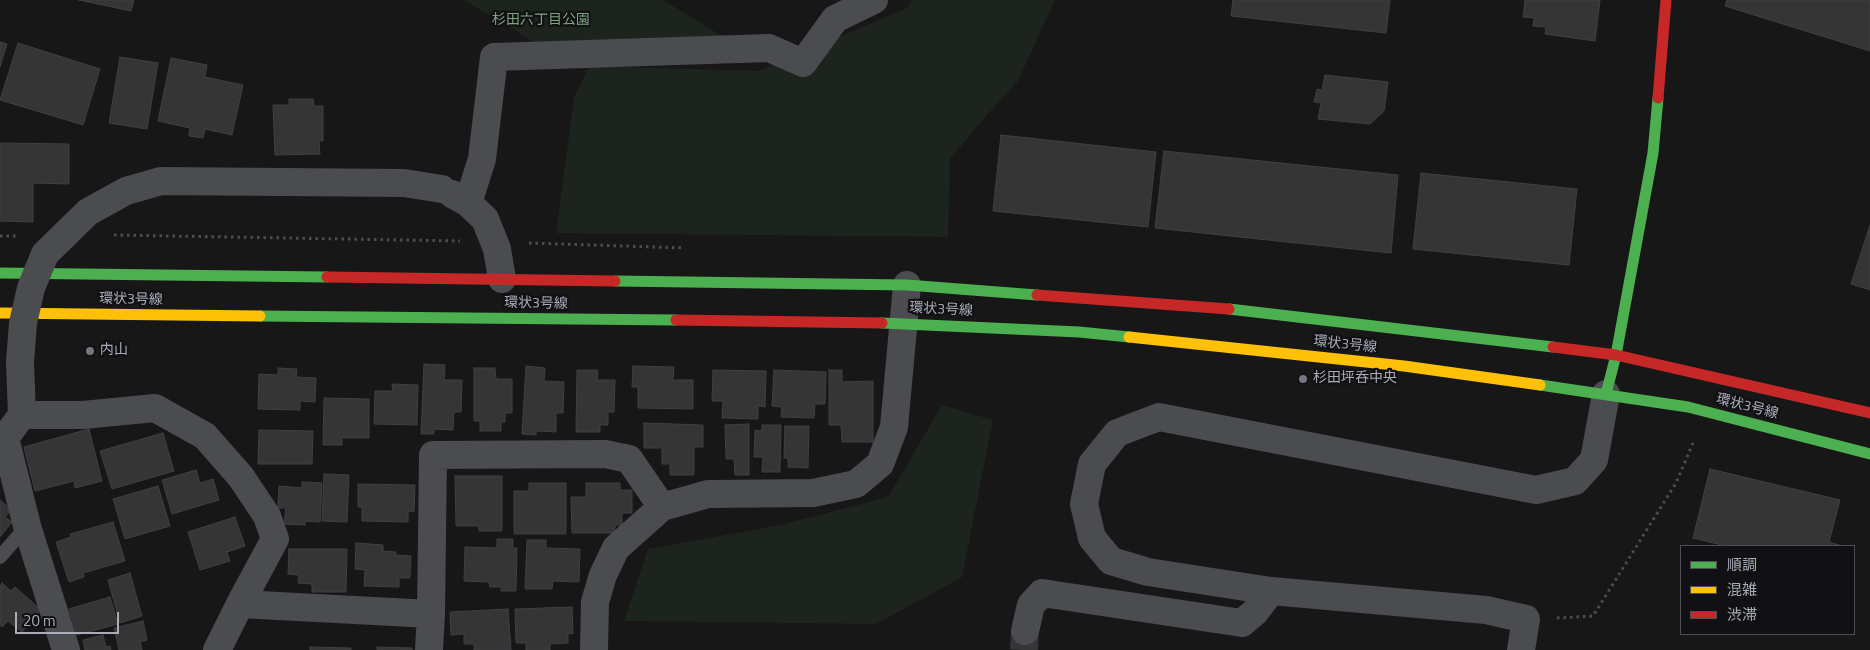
<!DOCTYPE html>
<meta charset="utf-8">
<style>
body{margin:0}
#map{position:relative;width:1870px;height:650px;overflow:hidden;background:#171717;font-family:"Titillium Web","Noto Sans JP",sans-serif}
canvas{display:block}
.legend{position:absolute;left:1680px;top:545px;width:175px;height:90px;box-sizing:border-box;background:#111113;border:1px solid #4d4f55;margin:0;padding:6px 9px;list-style:none;font-size:15px;color:#a8adb8}
.legend li{display:flex;align-items:center;gap:10px;height:25px}
.legend b{width:25px;border:1px solid #4d4f55}
.scale{position:absolute;left:15px;top:612px;width:104px;height:22px;box-sizing:border-box;border:2px solid #a8adb8;border-top:0;padding-left:6px;font-size:15px;line-height:18px;white-space:nowrap;color:#a8adb8;-webkit-text-stroke:4px #111113;paint-order:stroke}
</style>
<div id="map">
<canvas width="1870" height="650"></canvas>
<ul class="legend">
<li><b style="height:6px;background:#4caf50"></b>順調</li>
<li><b style="height:6px;background:#ffc107"></b>混雑</li>
<li><b style="height:6px;background:#c62828"></b>渋滞</li>
</ul>
<div class="scale">20 m</div>
</div>
<script>
const c = document.querySelector('canvas').getContext('2d');
c.lineJoin = 'round';
function paint(path, color) {
  c.fillStyle = color;
  c.fill(path, 'evenodd');
}
function toPath(rows) {
  const path = new Path2D();
  for (const r of rows) {
    path.moveTo(r[0], r[1]);
    for (let i = 2; i < r.length; i += 2) path.lineTo(r[i], r[i + 1]);
  }
  return path;
}
function strokePath(path, color, width, dash) {
  c.strokeStyle = color;
  c.lineWidth = width;
  c.lineCap = dash ? 'butt' : 'round';
  c.setLineDash(dash || []);
  c.stroke(path);
}
function drawText(font, color, halo, rows, align = 'center') {
  c.font = font + ' "Titillium Web","Noto Sans JP",sans-serif';
  c.lineWidth = 4.5;
  c.setLineDash([]);
  c.textBaseline = 'middle';
  c.strokeStyle = halo;
  c.fillStyle = color;
  for (const [text, x, y, turn = 0] of rows) {
    c.save();
    c.translate(x, y);
    c.rotate((+turn || 0) * Math.PI / 180);
    c.textAlign = isNaN(turn) ? turn : align;
    if (halo) c.strokeText(text, 0, 0);
    c.fillText(text, 0, 0);
    c.restore();
  }
}
paint(toPath([
 [464,0,663,0,722,36,534,42],
 [912,0,1055,0,1018,81,985,117,950,159,948,237,556,233,574,98,589,66,759,71,907,8],
 [942,405,993,420,962,577,876,624,624,621,648,549,781,525,888,497]
]), '#1d241e');
const building = toPath([
 [79,0,134,0,131,11,79,0],
 [1233,0,1390,0,1386,33,1231,16,1233,0],
 [1525,0,1600,0,1595,41,1545,34,1546,27,1533,26,1534,18,1523,17,1525,0],
 [1727,0,1870,0,1870,51,1725,6,1727,0],
 [0,42,7,44,0,67,0,42],
 [18,43,100,69,83,125,0,100,18,43],
 [120,57,158,63,147,129,109,123,120,57],
 [171,58,207,65,205,77,243,85,232,135,205,129,203,138,189,136,190,128,158,121,171,58],
 [1325,75,1388,82,1384,111,1370,124,1318,119,1321,103,1314,102,1317,89,1322,90,1325,75],
 [289,99,313,99,314,106,323,106,323,141,319,141,320,154,275,155,273,105,289,105,289,99],
 [1001,135,1156,152,1148,227,993,211,1001,135],
 [0,143,69,144,69,184,33,183,33,222,0,221,0,143],
 [1164,151,1398,175,1391,253,1155,228,1164,151],
 [1421,173,1577,189,1569,265,1413,249,1421,173],
 [1870,225,1870,290,1851,284,1870,225],
 [424,364,445,365,444,380,462,380,461,412,454,412,453,430,434,429,434,434,421,434,424,364],
 [526,366,545,368,544,381,564,382,563,413,556,413,556,432,536,431,536,435,522,434,526,366],
 [633,366,674,367,673,380,693,380,693,409,638,408,638,387,632,387,633,366],
 [278,368,297,369,296,377,316,378,315,402,300,401,300,410,258,409,259,374,278,375,278,368],
 [474,368,495,368,496,379,512,379,512,413,505,413,505,422,501,422,501,431,480,431,480,421,474,421,474,368],
 [577,370,598,370,597,380,615,380,614,412,608,412,608,425,600,425,600,432,576,432,577,370],
 [713,370,766,371,765,407,758,406,758,419,722,418,723,401,712,401,713,370],
 [774,370,826,372,825,404,815,404,814,418,781,417,782,407,772,406,774,370],
 [829,370,842,370,842,382,873,381,873,442,842,442,841,425,829,425,829,370],
 [392,384,418,385,417,425,374,424,375,391,393,391,392,384],
 [324,398,369,399,369,438,342,438,342,445,323,445,324,398],
 [644,423,703,425,703,447,694,447,694,475,670,475,670,464,662,464,662,448,644,448,644,423],
 [749,424,749,475,735,475,734,459,726,459,725,425,749,424],
 [762,425,781,425,780,472,762,472,763,457,754,457,755,430,762,431,762,425],
 [785,426,809,426,808,468,788,467,788,458,784,458,785,426],
 [89,429,102,481,75,488,74,481,35,491,24,447,89,429],
 [259,430,313,431,312,464,258,464,259,430],
 [163,433,174,471,112,489,100,451,163,433],
 [1710,469,1840,500,1829,542,1842,546,1726,546,1693,538,1710,469],
 [196,470,200,483,213,479,219,500,172,514,162,480,196,470],
 [324,474,349,475,347,522,322,521,324,474],
 [455,476,502,476,502,531,479,531,479,526,456,526,455,476],
 [302,482,322,483,320,522,305,521,305,525,284,524,286,508,278,508,279,486,302,488,302,482],
 [529,483,566,483,566,534,514,534,514,491,529,491,529,483],
 [586,483,620,483,620,490,632,490,632,513,622,513,622,525,615,525,615,533,572,533,571,497,586,497,586,483],
 [358,484,415,485,414,512,408,511,408,522,362,521,362,507,358,507,358,484],
 [158,486,170,526,125,539,113,499,158,486],
 [0,500,11,510,5,517,12,522,0,537,0,500],
 [235,517,245,546,227,552,230,561,200,570,188,532,235,517],
 [113,522,125,561,83,573,84,577,69,582,56,542,71,537,70,534,113,522],
 [497,539,513,539,513,548,517,548,516,591,501,591,501,587,490,587,489,582,464,581,465,547,497,548,497,539],
 [527,540,546,540,546,548,580,549,579,582,553,581,552,589,525,589,527,540],
 [356,543,383,545,383,551,396,552,396,555,411,556,410,578,399,578,399,587,364,586,365,570,355,569,356,543],
 [289,549,347,549,346,592,312,592,312,584,298,583,299,575,288,574,289,549],
 [130,573,142,616,120,623,108,580,130,573],
 [2,583,11,591,15,587,41,610,22,632,8,621,2,627,0,625,0,586,2,583],
 [110,597,118,624,77,635,69,609,110,597],
 [572,607,573,634,568,633,568,643,550,644,550,650,526,650,526,643,516,643,515,609,572,607],
 [508,609,511,650,474,650,474,644,464,644,464,634,451,635,450,612,508,609],
 [143,621,147,640,140,642,142,650,119,650,114,628,143,621],
 [103,635,106,647,110,646,111,650,85,650,83,640,103,635],
 [310,647,351,648,351,650,310,650,310,647],
 [377,647,412,648,412,650,377,650,377,647]
]);
paint(building, '#353536');
strokePath(building, '#3f4043', 1);
strokePath(toPath([
 [1024,650,1025,631]
]), '#343537', 28, [28, 14]);
strokePath(toPath([
 [114,235,460,241],
 [0,236,19,236],
 [529,243,685,248],
 [1557,618,1593,616,1676,483,1693,443]
]), '#4d4e52', 3, [2.5, 4]);
strokePath(toPath([
 [0,557,27,526]
]), '#4b4c50', 14);
strokePath(toPath([
 [452,194,468,203,485,219,497,249,502,279],
 [468,203,482,159,494,57,769,48,803,63,835,19,874,0],
 [20,362,22,415,5,438,27,526,66,650],
 [22,415,83,415,155,408,205,436,241,477,267,516,275,539,240,604],
 [1025,631,1031,605,1042,593,1242,623,1255,612,1271,591],
 [217,650,240,604,431,614],
 [429,650,431,614,433,455,605,454,629,459,662,507],
 [594,650,595,602,603,575,616,548,662,507,708,494,813,493,856,484,880,464,894,427,907,285],
 [1521,650,1526,619,1486,610,1271,591,1148,572,1111,561,1092,538,1084,504,1092,464,1117,433,1159,417,1536,490,1575,481,1594,460,1606,394]
]), '#4b4c50', 28);
strokePath(toPath([
 [0,273,327,277],
 [615,281,907,285,1037,295],
 [1229,309,1553,347],
 [260,316,676,320],
 [882,323,1079,332,1129,337],
 [1540,385,1688,407,1870,454],
 [1606,394,1616,355,1653,153,1658,98]
]), '#4caf50', 11);
strokePath(toPath([
 [0,313,260,316],
 [1129,337,1404,366,1540,385]
]), '#ffc107', 11);
strokePath(toPath([
 [1658,98,1666,0],
 [327,277,615,281],
 [1037,295,1229,309],
 [676,320,882,323],
 [1553,347,1616,355,1870,413]
]), '#c62828', 11);
strokePath(toPath([
 [20,362,23,323,31,288,45,254,88,212,126,191,161,181,404,183,442,189]
]), '#4b4c50', 28);
for (const [x, y, r, color] of [
 [90,351,5,"#757880"],
 [1303,379,5,"#757880"]
]) {
  const dot = new Path2D();
  dot.arc(x, y, r, 0, 2 * Math.PI);
  c.fillStyle = color;
  c.fill(dot);
  strokePath(dot, '#111113', 2);
}
drawText('14px', '#7fa381', '#111113', [
 ["杉田六丁目公園",541,21]
]);
drawText('14px', '#a8adb8', '#111113', [
 ["環状3号線",131,300,1],
 ["環状3号線",536,304,1],
 ["環状3号線",941,310,3],
 ["環状3号線",1345,345,6],
 ["環状3号線",1747,407,14]
]);
drawText('14px', '#a8adb8', '#111113', [
 ["内山",100,351],
 ["杉田坪呑中央",1313,379]
], 'left');
</script>
